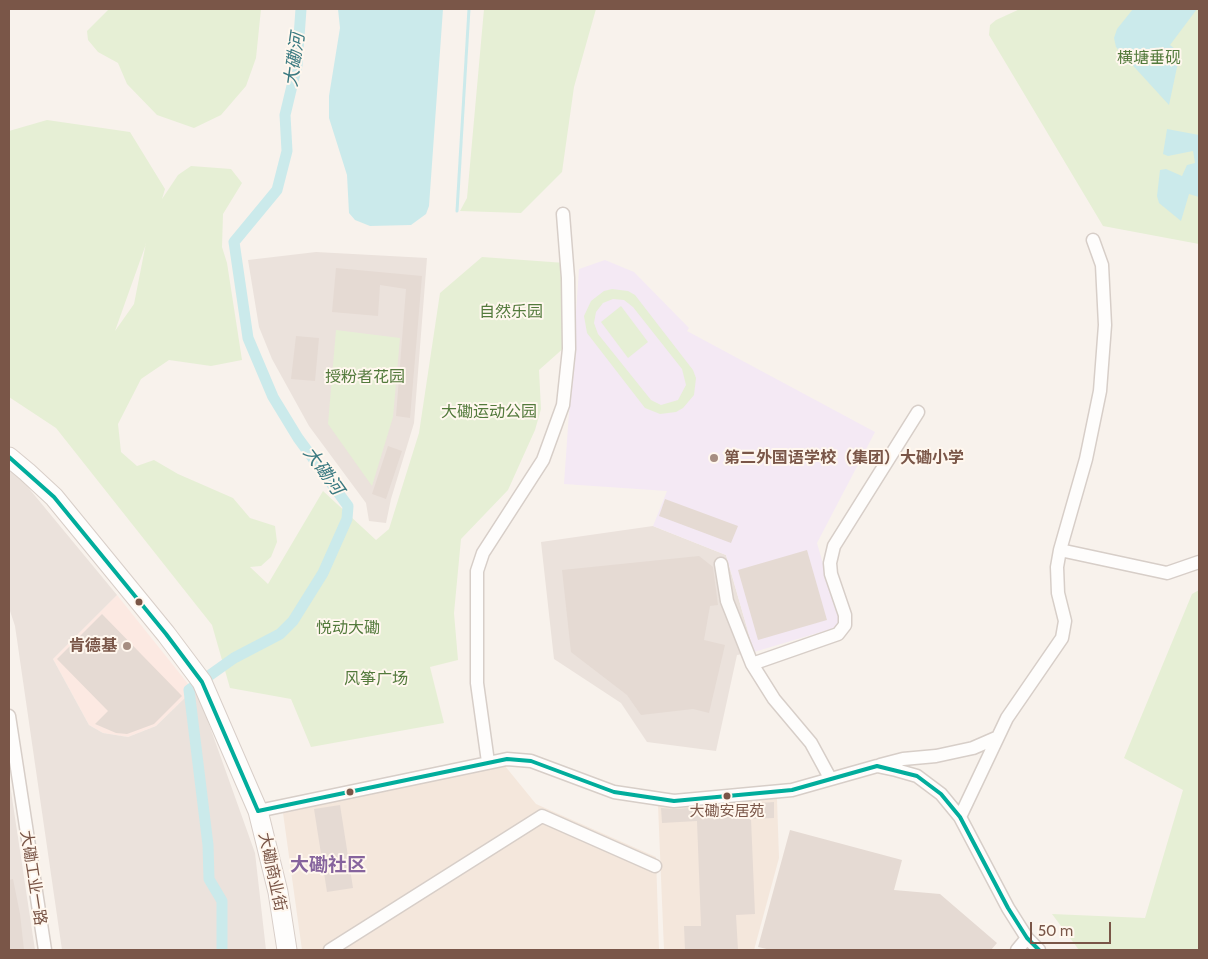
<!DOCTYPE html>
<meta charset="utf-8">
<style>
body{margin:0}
#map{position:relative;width:1208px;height:959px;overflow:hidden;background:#f8f2ec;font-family:Cabin,sans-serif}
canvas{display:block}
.frame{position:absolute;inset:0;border:10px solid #7a5648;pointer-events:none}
.scale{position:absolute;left:1030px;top:922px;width:81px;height:22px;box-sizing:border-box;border:2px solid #7a5648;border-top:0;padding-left:6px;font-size:15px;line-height:18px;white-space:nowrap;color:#7a5648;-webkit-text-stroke:4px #fff7ee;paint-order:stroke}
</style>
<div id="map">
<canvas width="1208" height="959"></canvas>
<div class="frame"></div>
<div class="scale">50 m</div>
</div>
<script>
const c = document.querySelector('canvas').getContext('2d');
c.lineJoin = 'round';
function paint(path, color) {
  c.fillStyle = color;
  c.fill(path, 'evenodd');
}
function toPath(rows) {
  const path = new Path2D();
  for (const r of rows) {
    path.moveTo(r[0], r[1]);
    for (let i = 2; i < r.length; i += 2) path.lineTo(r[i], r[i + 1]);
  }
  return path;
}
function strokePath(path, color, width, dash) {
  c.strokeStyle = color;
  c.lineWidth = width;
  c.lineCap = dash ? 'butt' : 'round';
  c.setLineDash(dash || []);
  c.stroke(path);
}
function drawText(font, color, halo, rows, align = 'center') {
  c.font = font + ' Cabin,"Noto Sans SC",sans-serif';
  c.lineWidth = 4;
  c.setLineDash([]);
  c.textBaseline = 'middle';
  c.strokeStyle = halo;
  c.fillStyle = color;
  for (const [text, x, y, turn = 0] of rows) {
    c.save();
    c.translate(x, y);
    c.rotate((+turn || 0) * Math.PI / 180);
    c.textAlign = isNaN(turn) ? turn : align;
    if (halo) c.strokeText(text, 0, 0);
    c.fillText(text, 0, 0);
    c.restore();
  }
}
paint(toPath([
 [505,766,536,804,656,857,659,950,302,950,283,813],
 [777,799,779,858,754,950,664,950,658,805]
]), '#f4e7dc');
paint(toPath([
 [117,595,193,690,156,726,128,737,103,733,89,725,53,659]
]), '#fce9e2');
paint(toPath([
 [316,252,427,258,414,423,391,499,386,523,369,521,366,503,309,426,272,359,259,327,248,260],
 [9,469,17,474,117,595,53,659,89,725,103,733,128,737,156,726,193,690,200,699,255,853,266,950,62,950,15,626,9,608],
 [653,526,726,555,754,652,737,655,716,751,647,742,621,703,554,659,541,542],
 [9,778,35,950,9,950]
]), '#ebe2dc');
paint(toPath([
 [605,260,634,272,689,328,687,331,875,432,817,543,841,626,754,652,726,555,653,526,667,491,564,484,579,269]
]), '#f4e9f4');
paint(toPath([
 [109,9,261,9,256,58,246,86,221,115,194,128,157,115,127,84,118,63,98,52,88,40,87,31],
 [484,9,596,9,574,87,562,172,521,213,460,211,467,198],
 [1020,9,1199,9,1199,244,1103,226,989,35,990,25,996,20],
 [47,120,130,132,165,189,162,199,178,175,191,166,231,169,242,183,223,214,222,247,227,263,242,360,211,366,169,360,141,379,118,424,121,452,137,466,154,460,178,474,233,498,250,518,275,526,277,542,271,557,261,566,250,567,268,584,323,491,376,540,389,529,419,433,440,293,482,257,565,263,566,346,539,370,541,409,535,430,508,490,461,539,454,613,458,660,430,667,444,723,311,747,291,699,230,688,212,625,56,428,9,397,9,131],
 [146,243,134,304,115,331,146,244],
 [612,289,628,291,635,295,693,370,696,378,694,395,683,408,676,412,660,414,645,408,587,333,584,316,591,301,604,291],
 [613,299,624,300,633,307,682,369,686,385,678,400,661,405,651,400,598,334,594,323,596,312,603,303],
 [621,306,648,342,628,358,601,322],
 [336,330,400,338,393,417,372,486,328,424],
 [1199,590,1199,950,1079,950,1052,914,1145,918,1183,790,1124,758,1192,594]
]), '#e6efd5');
paint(toPath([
 [338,9,443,9,429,206,426,214,411,225,370,226,355,220,349,213,347,175,329,118,329,96,340,28],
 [1133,9,1197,9,1170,45,1180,53,1169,105,1116,47,1114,38,1117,29],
 [1167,129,1199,135,1199,197,1189,194,1181,221,1159,203,1157,196,1160,170,1166,169,1182,176,1187,165,1195,163,1193,151,1168,156,1163,154]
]), '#cbeaeb');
strokePath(toPath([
 [457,211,469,9]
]), '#cbeaeb', 3);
strokePath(toPath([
 [222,950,222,901,209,879,208,845,189,690,234,658,280,634,293,621,323,573,347,519,348,506,298,438,273,397,248,338,234,242,277,190,287,151,285,115,297,65,301,9]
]), '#cbeaeb', 11);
paint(toPath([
 [336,268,422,276,410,418,396,416,406,289,380,285,378,316,332,312],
 [296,336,319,338,315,381,291,379],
 [388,446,402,451,386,499,372,494],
 [665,499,738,526,731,543,659,516],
 [807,550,827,620,758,640,738,570],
 [699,556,713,567,718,605,710,606,704,640,725,645,709,713,693,709,641,715,627,695,571,652,562,570],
 [102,614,182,696,154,724,127,734,116,733,95,724,108,711,57,659],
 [774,802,774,818,751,819,755,914,736,915,738,950,685,950,684,926,701,926,697,821,662,823,661,808,675,809],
 [340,805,353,888,327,892,314,809],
 [790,830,902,860,894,890,940,894,997,943,991,950,771,950,758,947],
 [13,879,20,914,24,950,9,950,9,880]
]), '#e5dad3');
const street = toPath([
 [1060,550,1167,573,1199,562],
 [721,564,727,601,752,664,774,699,811,743,830,778],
 [752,664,838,634,845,625,845,615,831,574,830,563,834,546,918,412],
 [9,716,45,950],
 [488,762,477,683,477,571,483,553,543,460,563,405,569,349,568,278,563,214],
 [880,765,903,759,936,756,973,748,996,738],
 [258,811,507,759,531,761,614,792,674,801,792,790,877,766,896,770,917,776,941,794,960,817,1008,908,1027,938,1039,950],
 [960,817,1007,718,1062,638,1065,621,1058,593,1057,567,1060,550,1086,459,1100,391,1105,325,1102,265,1093,240],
 [330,950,542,816,655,866],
 [1017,950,1027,938]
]);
const secondary = toPath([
 [9,457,27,472,54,497,166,634,202,682,258,811,278,892,287,950]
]);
strokePath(street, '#d7cec8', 15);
strokePath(secondary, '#d8cec8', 21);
strokePath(street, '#fefdfc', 12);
strokePath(secondary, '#fefdfc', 19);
strokePath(toPath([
 [9,457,54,497,166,634,202,682,258,811],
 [258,811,507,759,531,761,614,792,674,801,792,790,877,766,917,776,941,794,960,817,1008,908,1027,938,1039,950]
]), '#01ad9c', 4);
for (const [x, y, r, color] of [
 [714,458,5,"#a68d81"],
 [139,602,4.5,"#7a5648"],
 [127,646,5,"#a68d81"],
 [350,792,4.5,"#7a5648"],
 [727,796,4.5,"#7a5648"]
]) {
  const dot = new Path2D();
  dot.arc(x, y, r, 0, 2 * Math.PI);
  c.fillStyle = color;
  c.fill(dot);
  strokePath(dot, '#fff7ee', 2);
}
drawText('15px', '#7a5648', '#fff7ee', [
 ["大磡安居苑",727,812]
]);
drawText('16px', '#537a3c', '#fff7ee', [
 ["横塘垂砚",1149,58],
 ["自然乐园",511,312],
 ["授粉者花园",365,377],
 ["大磡运动公园",489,412],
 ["悦动大磡",348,628],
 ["风筝广场",376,679]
]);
drawText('bold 16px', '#7a5648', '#fff7ee', [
 ["第二外国语学校（集团）大磡小学",724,458],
 ["肯德基",117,646,"right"]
], 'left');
drawText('16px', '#7a5648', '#fff7ee', [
 ["大磡商业街",272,872,78],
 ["大磡工业一路",33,878,81]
]);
drawText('italic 18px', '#3a7980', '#fff7ee', [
 ["大磡河",295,60,-82],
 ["大磡河",323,471,54]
]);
drawText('bold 19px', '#86649d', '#fff7ee', [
 ["大磡社区",328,865]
]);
</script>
